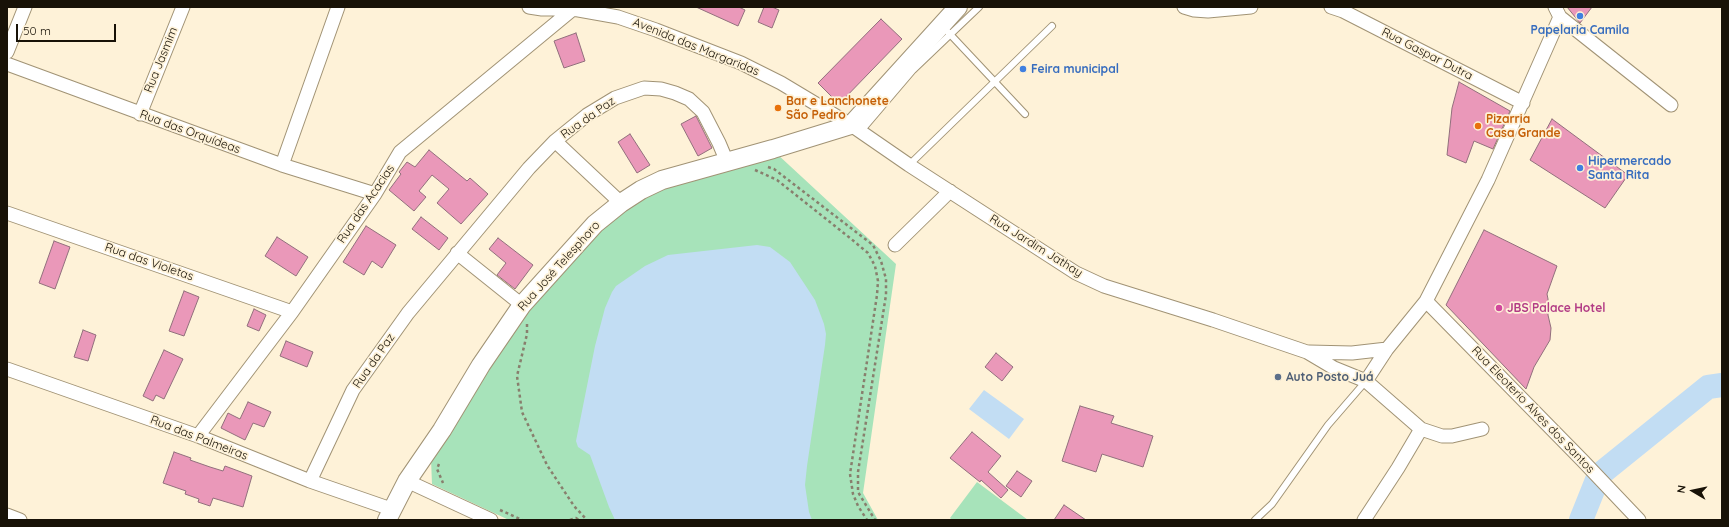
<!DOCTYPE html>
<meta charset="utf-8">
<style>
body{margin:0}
#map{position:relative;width:1729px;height:527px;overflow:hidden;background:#fef2d8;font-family:Quicksand,sans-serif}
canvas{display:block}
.frame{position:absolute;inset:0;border:8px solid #181207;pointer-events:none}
.north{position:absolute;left:1673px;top:471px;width:40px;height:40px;-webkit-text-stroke:3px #fef2d8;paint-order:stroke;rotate:279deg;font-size:11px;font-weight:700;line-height:16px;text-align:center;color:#181207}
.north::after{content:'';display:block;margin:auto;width:14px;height:18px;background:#181207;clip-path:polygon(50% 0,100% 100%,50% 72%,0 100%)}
.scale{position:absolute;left:16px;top:24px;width:100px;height:18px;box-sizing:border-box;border:2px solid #181207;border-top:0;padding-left:5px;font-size:12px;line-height:14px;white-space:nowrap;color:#181207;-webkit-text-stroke:3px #fef2d8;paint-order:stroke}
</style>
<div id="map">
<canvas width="1729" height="527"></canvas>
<div class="frame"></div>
<div class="north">N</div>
<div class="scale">50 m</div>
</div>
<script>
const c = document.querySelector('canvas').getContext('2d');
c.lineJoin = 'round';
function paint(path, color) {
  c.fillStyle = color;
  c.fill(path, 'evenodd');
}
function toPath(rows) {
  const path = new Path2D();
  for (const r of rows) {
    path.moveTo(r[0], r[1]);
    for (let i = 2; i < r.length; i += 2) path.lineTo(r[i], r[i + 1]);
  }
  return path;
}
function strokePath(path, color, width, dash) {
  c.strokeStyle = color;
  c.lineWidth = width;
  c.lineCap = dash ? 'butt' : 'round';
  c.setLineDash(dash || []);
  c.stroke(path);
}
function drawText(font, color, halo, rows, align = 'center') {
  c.font = font + ' Quicksand,sans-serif';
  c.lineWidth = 3.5;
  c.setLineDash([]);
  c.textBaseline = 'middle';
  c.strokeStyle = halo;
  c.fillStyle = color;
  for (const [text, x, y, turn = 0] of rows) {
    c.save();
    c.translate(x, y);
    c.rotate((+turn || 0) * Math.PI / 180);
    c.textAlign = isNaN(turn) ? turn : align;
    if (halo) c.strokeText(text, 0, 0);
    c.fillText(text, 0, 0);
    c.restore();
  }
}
paint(toPath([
 [776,153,896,264,863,493,878,520,509,520,432,484,431,459,522,313,600,224,660,185],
 [977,482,1028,520,952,520,950,518]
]), '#a7e3ba');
paint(toPath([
 [757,245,770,247,790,262,815,300,824,324,826,334,825,345,807,466,805,485,809,512,812,520,615,520,609,507,590,455,578,447,576,441,595,346,605,308,612,292,616,286,645,266,668,255],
 [984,390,1024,419,1009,439,969,409]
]), '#c2ddf3');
strokePath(toPath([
 [1581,520,1599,475,1708,387,1722,385]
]), '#c2ddf3', 24);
const building = toPath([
 [696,7,739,7,745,10,738,26,696,7],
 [764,7,772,7,779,10,772,28,758,22,764,7],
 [1567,7,1592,7,1580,23,1567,7],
 [881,19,902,39,839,104,818,83,881,19],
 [576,33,585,61,564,68,554,41,576,33],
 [1459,82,1510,111,1493,149,1474,141,1466,163,1447,155,1452,108,1459,82],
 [696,116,712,148,698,156,681,124,696,116],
 [1552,119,1628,175,1605,208,1530,160,1552,119],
 [630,134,650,165,637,173,618,142,630,134],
 [429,150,467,181,470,178,488,194,461,224,437,203,449,189,432,175,419,191,426,197,414,211,389,190,401,174,399,172,407,162,415,167,429,150],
 [421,217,448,238,439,250,412,229,421,217],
 [366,226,396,245,382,268,372,261,364,275,343,262,366,226],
 [1484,230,1557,266,1547,294,1548,299,1548,315,1551,328,1550,340,1534,367,1526,389,1446,305,1484,230],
 [277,237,308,257,296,276,265,256,277,237],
 [498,238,533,265,515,289,497,275,506,263,489,249,498,238],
 [54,241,70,247,55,289,39,283,54,241],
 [184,291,199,297,184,336,169,331,184,291],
 [254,309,266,315,259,331,247,326,254,309],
 [83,330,96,335,88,361,74,357,83,330],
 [286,341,313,352,307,367,280,356,286,341],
 [164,350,183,359,164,399,156,395,153,401,143,396,164,350],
 [996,353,1013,367,1002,381,985,367,996,353],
 [248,402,271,412,264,427,253,423,245,440,221,428,228,413,240,419,248,402],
 [1080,406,1114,416,1111,423,1153,436,1143,467,1102,454,1096,472,1062,461,1080,406],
 [972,432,1001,456,988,472,1008,490,1001,498,981,480,980,482,950,458,972,432],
 [174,452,191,458,190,460,210,467,223,471,225,466,252,476,243,507,213,498,210,506,198,502,199,499,185,494,186,491,163,483,174,452],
 [1017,471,1032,481,1021,497,1006,486,1017,471],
 [1064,505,1086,520,1054,520,1064,505]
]);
paint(building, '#ea98b9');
strokePath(building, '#916f7c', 1);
const lane = toPath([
 [948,32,1025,114],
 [861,131,913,70,979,7],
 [909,165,1052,26],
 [1255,520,1272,504,1328,425,1366,381]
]);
const street = toPath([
 [529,7,542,9,573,9,618,17,656,30,741,63,781,83,851,125,909,165,1076,273,1104,286,1213,320,1307,352,1334,368,1366,381,1421,429,1442,436,1452,436,1482,429],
 [1184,7,1194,10,1208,11,1251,7],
 [1331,7,1343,11,1523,103],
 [1555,7,1560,17,1671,105],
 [7,52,25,7],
 [7,64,282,165,375,194],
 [140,114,183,7],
 [555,141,621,203],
 [282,165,338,7],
 [7,213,292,312],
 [895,245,950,191],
 [457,253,522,305],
 [1426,301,1583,461,1639,520],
 [1309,352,1352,353,1387,349],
 [7,369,198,436,310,481,391,509],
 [1366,381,1387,349,1426,301,1488,180,1560,17],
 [198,436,292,312,375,194,400,152,573,9],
 [310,481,353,390,408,313,529,168,555,141,587,115,615,98,644,88,661,89,675,93,689,99,703,112,719,143,727,162],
 [407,481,491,520],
 [7,515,20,520],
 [1364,520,1398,468,1421,429]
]);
const secondary = toPath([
 [387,520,407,481,442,430,481,365,522,305,595,224,621,203,641,190,662,180,773,149,851,125,958,7]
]);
strokePath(lane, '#a19375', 8);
strokePath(street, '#a19375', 15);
strokePath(secondary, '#a19375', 20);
strokePath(toPath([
 [768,167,774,169,873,245,881,261,886,279,886,295,858,472,858,492,875,520],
 [755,170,777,180,850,238,868,253,875,266,878,281,877,295,850,474,853,494,858,506,867,520],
 [527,324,527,334,517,376,522,412,547,465,574,506,587,520],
 [439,464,437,469,443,483],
 [500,510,522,520],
 [570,520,576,518,579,520]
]), '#887f6d', 2.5, [3, 3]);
strokePath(lane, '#fff', 6);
strokePath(street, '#fff', 13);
strokePath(secondary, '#fff', 18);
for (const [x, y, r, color] of [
 [1580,16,4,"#3f7fe0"],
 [1023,69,4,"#3f7fe0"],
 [778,108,4,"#e8710a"],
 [1478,126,4,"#e8710a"],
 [1580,168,4,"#3f7fe0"],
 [1499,308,4,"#d1479c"],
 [1278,377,4,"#5c6f8a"]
]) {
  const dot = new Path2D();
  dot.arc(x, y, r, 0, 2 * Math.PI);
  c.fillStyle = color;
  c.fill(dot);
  strokePath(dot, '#fef2d8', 1.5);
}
drawText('bold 12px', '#366cbe', '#fef2d8', [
 ["Papelaria Camila",1580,30,"center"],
 ["Feira municipal",1031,69],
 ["Hipermercado",1588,161],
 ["Santa Rita",1588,175]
], 'left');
drawText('12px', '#181207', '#fef2d8', [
 ["Avenida das Margaridas",696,47,22],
 ["Rua Gaspar Dutra",1427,54,27],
 ["Rua Jasmim",161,60,-68],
 ["Rua da Paz",588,118,-35],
 ["Rua das Orquídeas",190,132,20],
 ["Rua das Acacias",366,204,-56],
 ["Rua Jardim Jathay",1036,246,32],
 ["Rua das Violetas",149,262,19],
 ["Rua José Telesphoro",559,266,-48],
 ["Rua da Paz",374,361,-55],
 ["Rua Eleoterio Alves dos Santos",1533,410,46],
 ["Rua das Palmeiras",199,438,21]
]);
drawText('bold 12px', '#c56008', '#fef2d8', [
 ["Bar e Lanchonete",786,101],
 ["São Pedro",786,115],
 ["Pizarria",1486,119],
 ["Casa Grande",1486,133]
], 'left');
drawText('bold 12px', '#b23c85', '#fef2d8', [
 ["JBS Palace Hotel",1507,308]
], 'left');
drawText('bold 12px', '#4e5e75', '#fef2d8', [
 ["Auto Posto Juá",1286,377]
], 'left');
</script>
